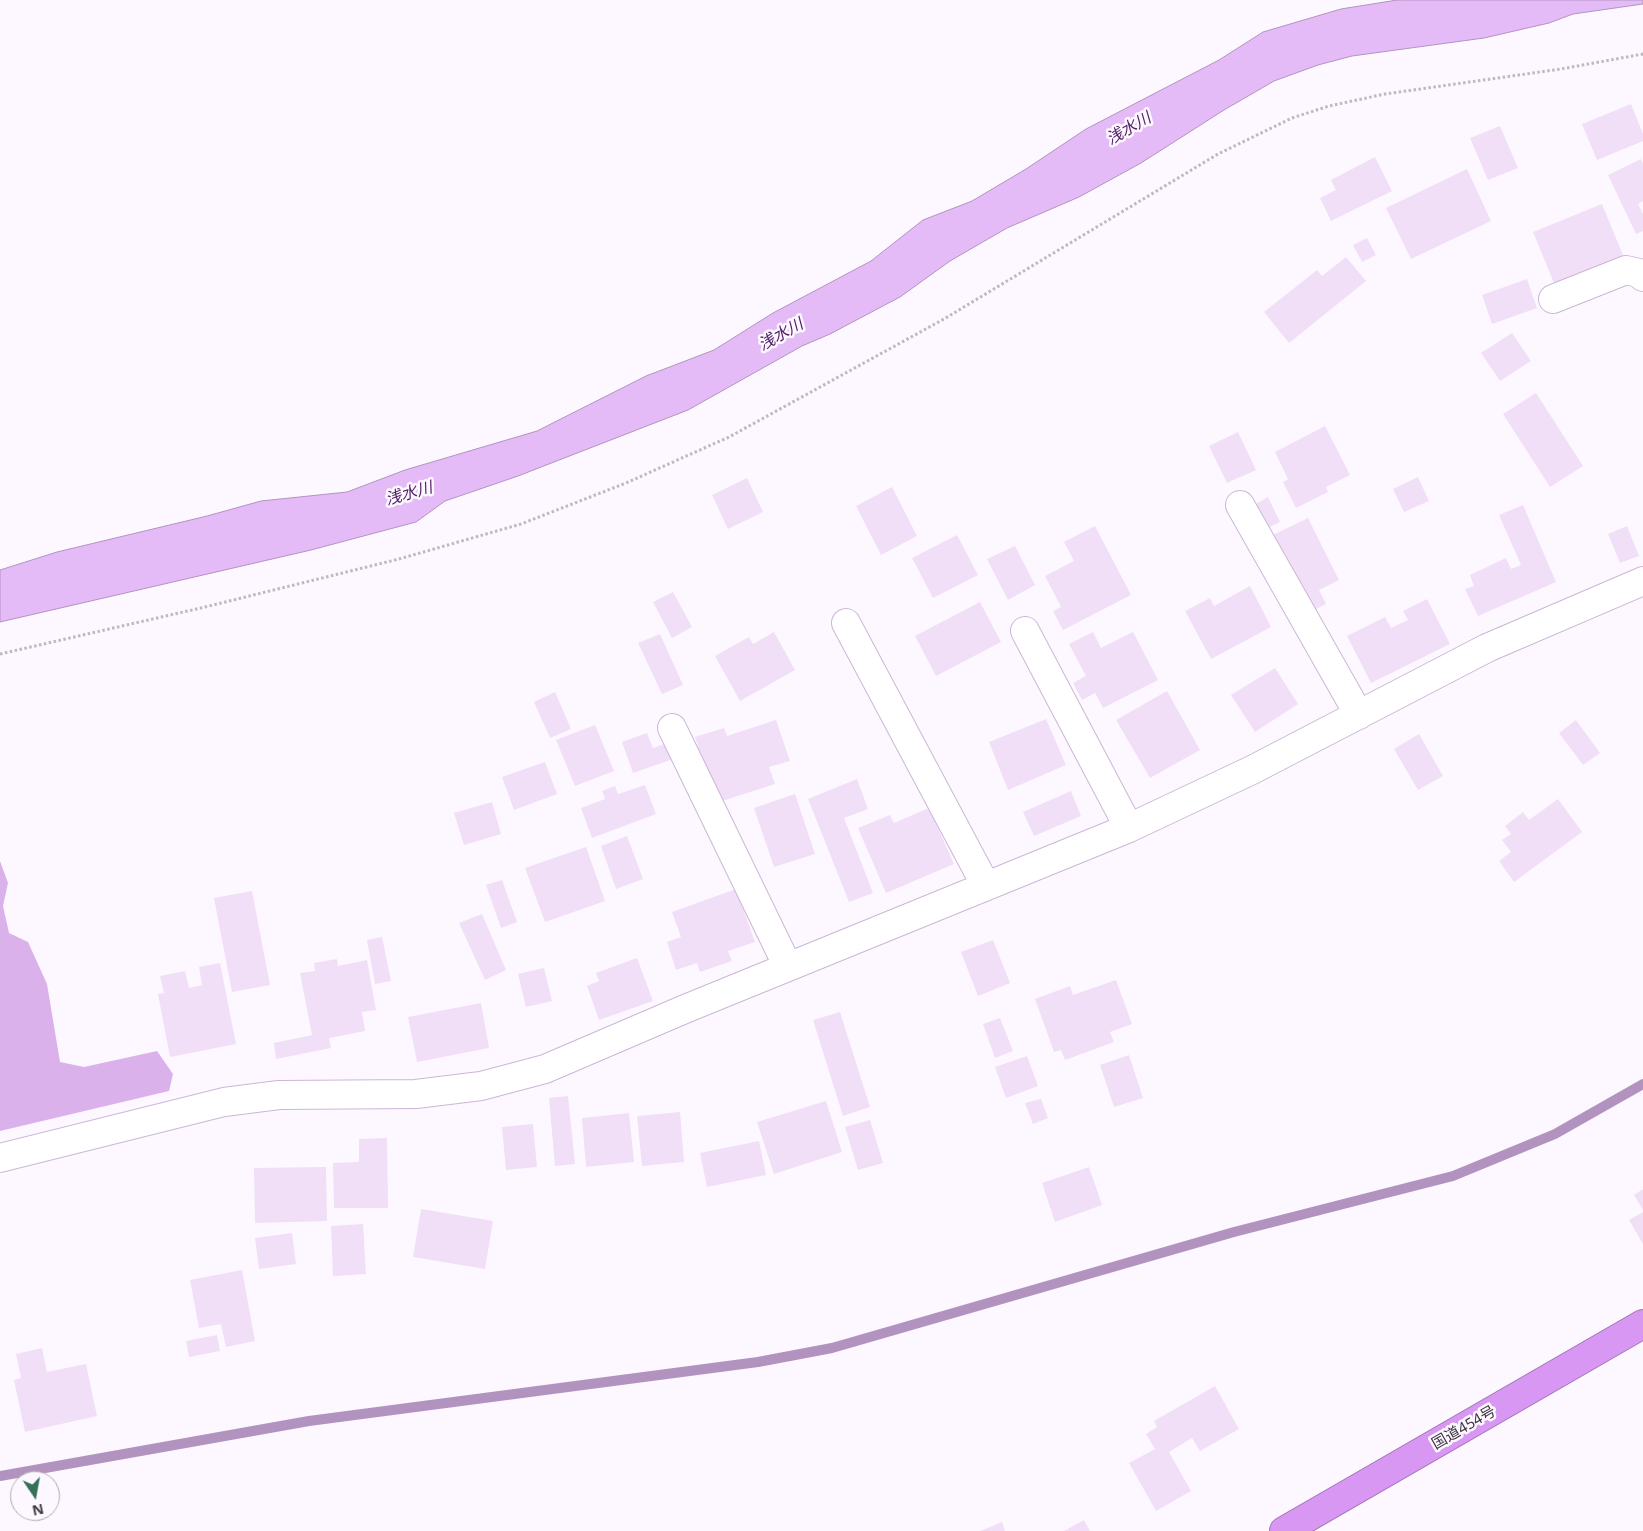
<!DOCTYPE html>
<meta charset="utf-8">
<style>
body{margin:0}
#map{position:relative;width:1643px;height:1531px;overflow:hidden;background:#fdf8ff;font-family:"Noto Sans",sans-serif}
canvas{display:block}
.north{position:absolute;left:10px;top:1471px;width:50px;height:50px;box-sizing:border-box;background:#fdf8ff;border:1px solid #b1aab4;border-radius:50%;rotate:168deg;font-size:14px;font-weight:700;line-height:20px;text-align:center;color:#3f3643}
.north::after{content:'';display:block;margin:auto;width:18px;height:22px;background:#367059;clip-path:polygon(50% 0,100% 100%,50% 72%,0 100%)}
</style>
<div id="map">
<canvas width="1643" height="1531"></canvas>
<div class="north">N</div>
</div>
<script>
const c = document.querySelector('canvas').getContext('2d');
c.lineJoin = 'round';
function paint(path, color) {
  c.fillStyle = color;
  c.fill(path, 'evenodd');
}
function toPath(rows) {
  const path = new Path2D();
  for (const r of rows) {
    path.moveTo(r[0], r[1]);
    for (let i = 2; i < r.length; i += 2) path.lineTo(r[i], r[i + 1]);
  }
  return path;
}
function strokePath(path, color, width, dash) {
  c.strokeStyle = color;
  c.lineWidth = width;
  c.lineCap = dash ? 'butt' : 'round';
  c.setLineDash(dash || []);
  c.stroke(path);
}
function drawText(font, color, halo, rows, align = 'center') {
  c.font = font + ' "Noto Sans","Noto Sans JP",sans-serif';
  c.lineWidth = 5;
  c.setLineDash([]);
  c.textBaseline = 'middle';
  c.strokeStyle = halo;
  c.fillStyle = color;
  for (const [text, x, y, turn = 0] of rows) {
    c.save();
    c.translate(x, y);
    c.rotate((+turn || 0) * Math.PI / 180);
    c.textAlign = isNaN(turn) ? turn : align;
    if (halo) c.strokeText(text, 0, 0);
    c.fillText(text, 0, 0);
    c.restore();
  }
}
paint(toPath([
 [0,861,8,883,3,906,9,933,28,942,47,984,60,1062,84,1067,157,1051,173,1074,169,1091,0,1131]
]), '#dab1eb');
const water = toPath([
 [1397,0,1643,0,1643,4,1573,14,1549,23,1484,38,1352,56,1318,65,1274,81,1224,110,1141,163,1079,197,1007,228,950,261,900,297,830,334,802,346,688,410,518,476,445,501,416,522,311,550,0,622,0,570,57,552,207,516,261,501,347,492,405,470,537,431,646,376,714,350,773,313,871,261,923,220,972,201,1026,169,1086,129,1219,60,1263,32,1341,9,1397,0]
]);
paint(water, '#e4bbf6');
strokePath(water, '#b293c0', 1);
strokePath(toPath([
 [0,1476,309,1421,758,1362,832,1348,1234,1232,1453,1176,1555,1134,1643,1084]
]), '#b293c0', 10);
paint(toPath([
 [1631,104,1643,134,1643,141,1597,160,1582,124],
 [1500,126,1518,168,1488,180,1470,138],
 [1375,157,1392,191,1331,221,1320,198,1336,190,1331,180],
 [1641,159,1643,163,1643,201,1638,204,1643,214,1643,231,1636,234,1608,175],
 [1467,169,1491,221,1411,259,1386,208],
 [1602,204,1625,260,1556,288,1533,232],
 [1367,238,1376,255,1362,262,1353,245],
 [1346,257,1366,281,1289,343,1264,312,1317,270,1322,276],
 [1527,279,1537,308,1492,324,1482,295],
 [1512,333,1531,361,1500,381,1481,353],
 [1536,393,1583,466,1550,487,1503,414],
 [1325,426,1350,475,1326,487,1328,492,1296,508,1283,482,1288,479,1275,452],
 [1238,432,1256,470,1227,483,1209,446],
 [1418,477,1429,501,1404,512,1393,489],
 [747,478,763,512,728,529,712,495],
 [892,487,917,536,881,555,856,506],
 [1268,497,1280,522,1268,528,1256,504],
 [1523,505,1556,582,1478,616,1465,589,1474,586,1470,575,1506,558,1511,569,1521,565,1499,515],
 [1308,518,1339,580,1319,590,1326,604,1310,612,1271,536],
 [1095,526,1131,595,1063,630,1053,611,1061,607,1045,576,1074,561,1064,542],
 [1627,526,1639,556,1620,563,1608,534],
 [957,535,978,575,933,598,912,558],
 [1015,546,1035,585,1008,600,987,559],
 [1250,586,1271,627,1211,659,1185,611,1210,598,1214,606],
 [673,592,692,627,672,638,653,602],
 [1427,599,1450,644,1371,683,1347,636,1385,617,1391,628,1408,620,1403,611],
 [980,602,1001,642,936,676,915,636],
 [774,632,795,670,740,701,715,656,749,637,753,644],
 [1093,632,1101,648,1133,632,1158,680,1103,708,1095,693,1082,700,1073,683,1086,676,1069,644],
 [660,634,683,685,662,694,638,643],
 [1275,668,1298,704,1255,732,1231,695],
 [1167,691,1200,750,1150,778,1116,720],
 [555,692,571,729,550,738,534,702],
 [1046,719,1066,765,1008,790,989,742],
 [776,720,790,761,769,767,775,784,716,803,695,737,724,728,727,736],
 [1576,720,1600,753,1583,765,1559,733],
 [595,725,614,771,575,786,556,740],
 [647,733,653,748,667,743,673,759,633,773,622,742],
 [1419,734,1443,776,1418,790,1394,749],
 [545,762,557,794,514,810,502,777],
 [857,779,868,809,844,818,873,893,849,902,808,799],
 [645,785,656,814,592,838,581,808,605,799,602,791,615,786,618,794],
 [1071,791,1081,816,1034,836,1023,812],
 [795,794,815,854,774,867,754,808],
 [1558,799,1582,832,1514,882,1499,861,1511,852,1502,840,1511,834,1505,826,1523,812,1529,820],
 [492,802,501,834,464,845,454,813],
 [929,808,954,864,886,893,858,828,890,815,894,823],
 [627,836,643,879,616,889,601,846],
 [586,847,605,901,545,922,525,868],
 [502,880,517,922,501,928,486,885],
 [736,889,755,942,728,951,732,961,700,972,697,963,676,970,667,942,681,937,672,912],
 [252,891,270,985,232,992,214,898],
 [482,914,506,970,485,980,459,923],
 [382,937,391,981,375,984,367,940],
 [993,940,1010,983,978,996,961,952],
 [637,958,653,1001,599,1020,587,986,599,981,596,973],
 [337,959,338,966,367,960,376,1010,362,1012,365,1031,329,1038,331,1048,276,1059,274,1043,312,1035,300,973,315,971,314,963],
 [220,963,236,1044,170,1057,158,994,164,993,160,976,185,971,189,988,202,985,199,967],
 [544,968,552,1001,526,1007,518,974],
 [1116,980,1132,1024,1110,1032,1114,1042,1065,1060,1061,1050,1054,1052,1035,999,1070,986,1073,995],
 [481,1003,489,1048,417,1062,408,1017],
 [840,1012,870,1107,843,1116,813,1020],
 [1000,1018,1013,1051,995,1058,983,1024],
 [1129,1055,1143,1098,1114,1107,1100,1065],
 [1027,1056,1038,1086,1006,1098,995,1067],
 [568,1096,575,1164,555,1166,549,1098],
 [1041,1099,1048,1118,1033,1124,1025,1103],
 [826,1101,842,1152,774,1174,757,1122],
 [680,1112,684,1162,642,1166,637,1116],
 [629,1113,634,1162,586,1167,582,1118],
 [870,1120,883,1163,858,1170,845,1127],
 [533,1124,537,1167,506,1170,502,1127],
 [387,1138,388,1208,334,1208,333,1163,359,1162,359,1139],
 [759,1141,766,1175,707,1187,700,1153],
 [326,1167,327,1221,255,1223,254,1168],
 [1089,1167,1102,1205,1055,1222,1042,1183],
 [1643,1189,1643,1210,1634,1195],
 [421,1209,493,1221,485,1269,413,1257],
 [1643,1212,1643,1244,1629,1220],
 [363,1224,366,1274,333,1276,331,1226],
 [292,1233,296,1264,259,1269,255,1238],
 [242,1270,255,1341,226,1347,221,1324,199,1328,190,1280],
 [217,1335,220,1351,189,1357,186,1341],
 [42,1348,47,1372,86,1364,97,1416,25,1432,14,1380,21,1378,16,1354],
 [1215,1386,1239,1429,1200,1451,1192,1438,1169,1452,1191,1491,1156,1511,1129,1463,1155,1449,1146,1434,1157,1427,1154,1421],
 [1084,1520,1090,1531,1064,1531],
 [1002,1522,1005,1531,980,1531]
]), '#f0dff7');
const minor = toPath([
 [1553,299,1626,270,1639,273,1643,277],
 [1240,505,1359,715],
 [846,623,986,886],
 [1025,631,1129,828],
 [672,728,788,967],
 [0,1158,224,1102,279,1095,416,1094,481,1086,545,1069,685,1009,1129,828,1252,770,1487,648,1643,581]
]);
const highway = toPath([
 [1284,1531,1643,1324]
]);
strokePath(minor, '#ccb6d6', 30);
strokePath(highway, '#a275b5', 30);
strokePath(toPath([
 [0,654,205,607,399,559,521,524,626,483,729,437,944,319,1218,154,1292,118,1329,106,1385,94,1561,69,1643,54]
]), '#beb8c1', 3, [2.5, 2.5]);
strokePath(minor, '#fff', 28);
strokePath(highway, '#d897f3', 28);
drawText('15px', '#3f3643', '#fdf8ff', [
 ["国道454号",1464,1428,-30]
]);
drawText('italic 16px', '#532266', '#fdf8ff', [
 ["浅水川",1129,129,-30],
 ["浅水川",781,335,-29],
 ["浅水川",409,494,-16]
]);
</script>
